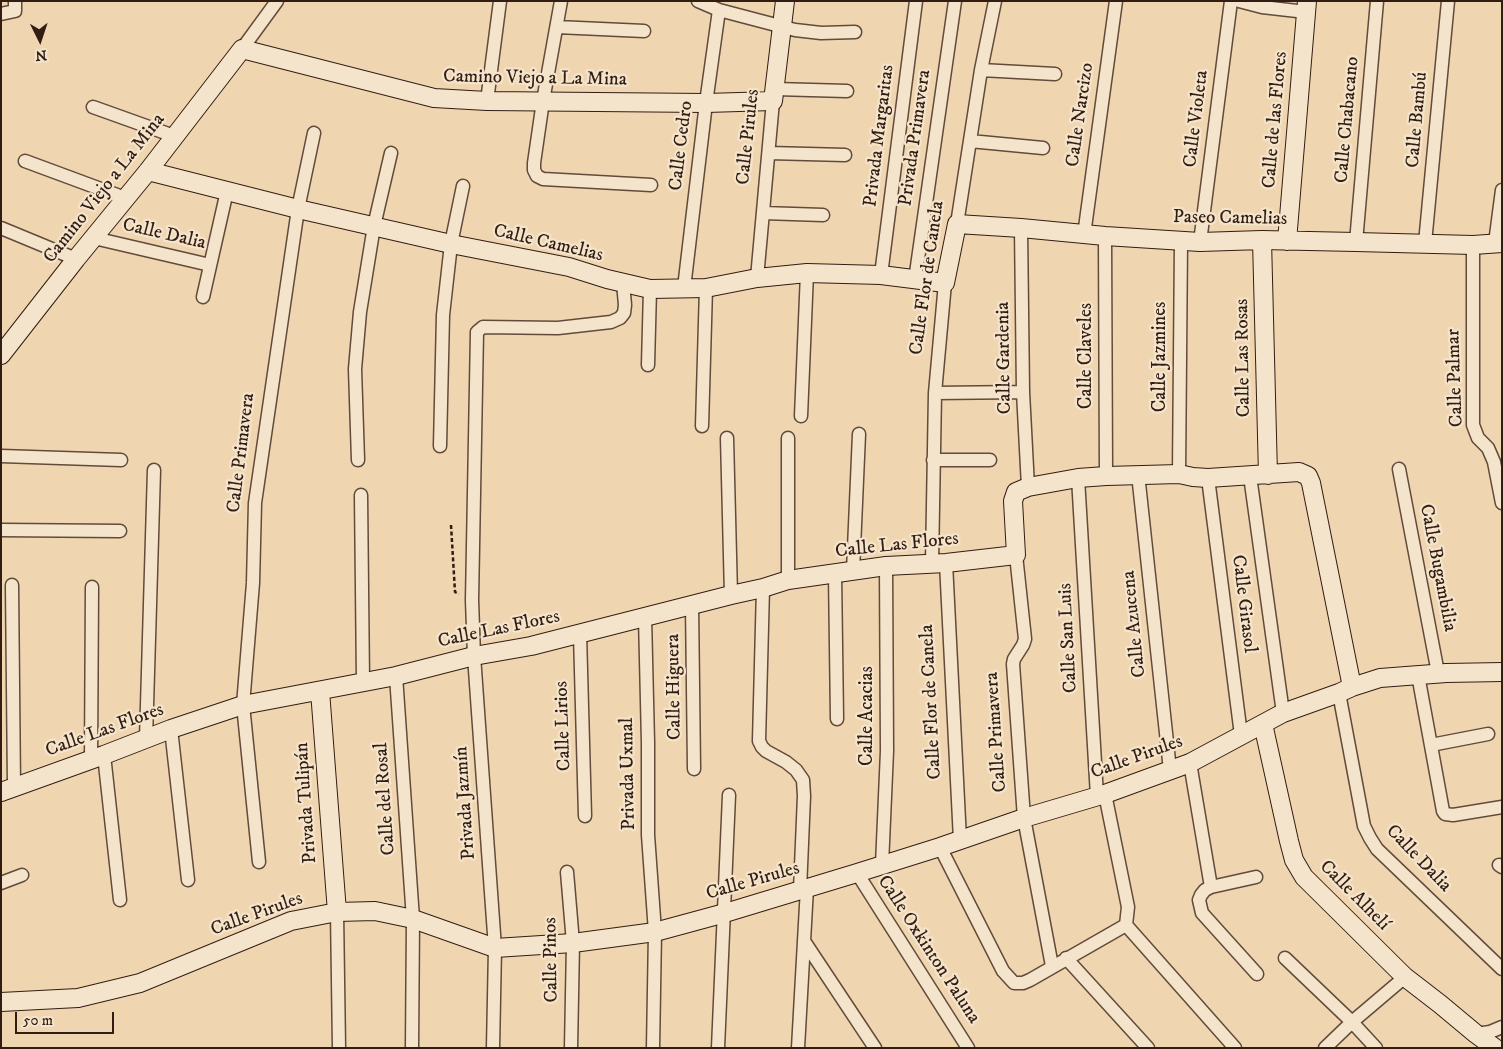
<!DOCTYPE html>
<meta charset="utf-8">
<style>
body{margin:0}
#map{position:relative;width:1503px;height:1049px;overflow:hidden;background:#efd5b0;font-family:"IM FELL DW Pica",serif}
canvas{display:block}
.frame{position:absolute;inset:0;border:2px solid #321d12;pointer-events:none}
.north{position:absolute;left:15px;top:15px;width:50px;height:50px;-webkit-text-stroke:4px #f5e4cc;paint-order:stroke;rotate:176deg;font-size:14px;font-weight:700;line-height:20px;text-align:center;color:#321d12}
.north::after{content:'';display:block;margin:auto;width:18px;height:22px;background:#321d12;clip-path:polygon(50% 0,100% 100%,50% 72%,0 100%)}
.scale{position:absolute;left:15px;top:1012px;width:99px;height:22px;box-sizing:border-box;border:2px solid #321d12;border-top:0;padding-left:6px;font-size:15px;line-height:18px;white-space:nowrap;color:#321d12;-webkit-text-stroke:4px #f5e4cc;paint-order:stroke}
</style>
<div id="map">
<canvas width="1503" height="1049"></canvas>
<div class="frame"></div>
<div class="north">N</div>
<div class="scale">50 m</div>
</div>
<script>
const c = document.querySelector('canvas').getContext('2d');
c.lineJoin = 'round';
function toPath(rows) {
  const path = new Path2D();
  for (const r of rows) {
    path.moveTo(r[0], r[1]);
    for (let i = 2; i < r.length; i += 2) path.lineTo(r[i], r[i + 1]);
  }
  return path;
}
function strokePath(path, color, width, dash) {
  c.strokeStyle = color;
  c.lineWidth = width;
  c.lineCap = dash ? 'butt' : 'round';
  c.setLineDash(dash || []);
  c.stroke(path);
}
function drawText(font, color, halo, rows, align = 'center') {
  c.font = font + ' "IM FELL DW Pica",serif';
  c.lineWidth = 4.5;
  c.setLineDash([]);
  c.textBaseline = 'middle';
  c.strokeStyle = halo;
  c.fillStyle = color;
  for (const [text, x, y, turn = 0] of rows) {
    c.save();
    c.translate(x, y);
    c.rotate((+turn || 0) * Math.PI / 180);
    c.textAlign = isNaN(turn) ? turn : align;
    if (halo) c.strokeText(text, 0, 0);
    c.fillText(text, 0, 0);
    c.restore();
  }
}
const street = toPath([
 [561,1,543,101,534,163,534,170,537,176,543,179,651,185],
 [698,1,719,10,795,30,821,33,855,32],
 [1239,1,1262,7,1306,12],
 [1,14,15,11,15,1],
 [557,27,644,31],
 [242,49,277,1],
 [981,70,1055,74],
 [775,89,847,91],
 [487,101,500,1],
 [93,107,174,136],
 [970,141,1043,148],
 [769,153,845,155],
 [25,161,125,198],
 [763,213,823,215],
 [957,224,981,70,995,1],
 [1,228,76,259],
 [1021,228,1023,392,1028,487],
 [1084,235,1116,1],
 [1105,236,1106,476],
 [94,238,210,265],
 [1200,242,1231,1],
 [1356,242,1377,1],
 [1425,243,1448,1],
 [1495,243,1502,190],
 [1473,245,1473,425,1478,438,1488,448,1494,462,1502,503],
 [881,275,916,1],
 [757,278,773,101],
 [915,280,955,1],
 [684,288,706,103,719,10],
 [203,297,227,191],
 [648,365,650,289],
 [935,393,1023,392],
 [801,416,807,273],
 [702,426,706,288],
 [727,438,731,595],
 [788,438,788,580],
 [440,446,443,315,451,244,463,186],
 [1,456,121,460],
 [358,460,355,369,360,312,374,226,391,153],
 [933,460,990,460],
 [1399,469,1438,673],
 [1138,474,1170,770],
 [1179,474,1181,241],
 [1250,476,1283,713],
 [1078,478,1097,796],
 [1208,478,1241,735],
 [361,495,363,682],
 [1,530,120,531],
 [1016,555,1025,639,1023,645,1014,659,1013,664,1024,818,1052,966],
 [932,563,935,393,945,283],
 [946,563,960,840],
 [853,571,859,434],
 [835,573,837,719],
 [12,585,14,787],
 [763,588,759,741,762,747,766,751,786,762,796,770,803,780,804,796,800,890],
 [692,604,694,769],
 [645,617,648,743,648,835,655,932,653,1048],
 [580,634,585,816],
 [1418,675,1443,811,1445,814,1453,815,1502,807],
 [396,676,413,919,412,1048],
 [1339,693,1364,826,1370,838,1377,849,1502,969],
 [171,729,188,880],
 [146,739,154,470],
 [1431,745,1488,734],
 [104,755,120,900],
 [91,760,92,587],
 [1190,763,1211,887],
 [1105,794,1128,907,1126,925],
 [940,847,1003,971,1014,983,1023,983,1030,980,1126,925],
 [259,862,243,705,253,583,255,503,298,209,314,133],
 [882,865,887,751,886,566],
 [1499,865,1502,867],
 [567,872,573,943,571,1048],
 [857,873,968,1048],
 [1256,877,1211,887,1205,890,1201,895,1199,900,1202,913,1257,974],
 [1,883,22,875],
 [337,912,339,1048],
 [1126,925,1235,1048],
 [804,941,875,1048],
 [1066,958,1148,1048],
 [1285,958,1352,1022,1376,1048],
 [1476,1034,1490,1032,1502,1027],
 [493,1048,495,948,474,656,472,600,477,332,483,327,558,328,611,322,620,318,624,313,625,305,623,283],
 [718,1048,729,795],
 [798,1048,807,888],
 [1325,1048,1352,1022,1405,977]
]);
const secondary = toPath([
 [148,171,298,209,451,244,569,267,607,279,650,289,706,288,757,278,807,273,881,275,945,283,957,224,1021,228,1105,236,1200,242,1262,240,1356,242,1473,245,1502,243],
 [1262,240,1268,475],
 [1287,241,1307,1],
 [1,355,76,259,148,171,242,49,434,98,487,101,706,103,773,101,785,1],
 [320,691,337,912],
 [1263,724,1289,841,1294,860,1304,877,1405,977,1440,1004,1476,1034,1495,1048],
 [1,792,104,755,171,729,243,705,396,676,474,656,531,646,731,595,763,588,788,580,886,566,946,563,1016,555,1013,501,1016,492,1028,487,1078,478,1106,476,1179,474,1193,477,1208,478,1299,472,1308,476,1311,483,1352,687],
 [1,1002,78,998,140,983,291,921,337,912,375,911,413,919,495,948,573,943,655,932,725,913,857,873,940,847,1024,818,1105,794,1190,763,1283,713,1339,693,1352,687,1380,678,1446,673,1502,672]
]);
strokePath(street, '#614b3a', 15);
strokePath(secondary, '#321d12', 20);
strokePath(toPath([
 [451,525,455,592,459,594]
]), '#321d12', 2.5, [4, 2.5]);
strokePath(street, '#f5e4cc', 12);
strokePath(secondary, '#f5e4cc', 18);
drawText('19px', '#321d12', '#f5e4cc', [
 ["Camino Viejo a La Mina",535,79,1],
 ["Calle Narcizo",1081,115,-82],
 ["Calle Violeta",1197,119,-83],
 ["Calle de las Flores",1276,120,-85],
 ["Calle Chabacano",1348,120,-85],
 ["Calle Bambú",1418,120,-85],
 ["Privada Margaritas",880,136,-83],
 ["Calle Pirules",749,137,-84],
 ["Privada Primavera",916,138,-82],
 ["Calle Cedro",682,146,-83],
 ["Camino Viejo a La Mina",105,189,-52],
 ["Paseo Camelias",1230,219,1],
 ["Calle Dalia",164,235,13],
 ["Calle Camelias",548,244,13],
 ["Calle Flor de Canela",928,278,-82],
 ["Calle Claveles",1087,356,-90],
 ["Calle Jazmines",1161,357,-90],
 ["Calle Gardenia",1005,358,-91],
 ["Calle Las Rosas",1244,358,-91],
 ["Calle Palmar",1456,378,-92],
 ["Calle Primavera",242,453,-83],
 ["Calle Las Flores",897,546,-6],
 ["Calle Bugambilia",1437,568,79],
 ["Calle Girasol",1243,604,83],
 ["Calle Azucena",1135,624,-96],
 ["Calle Las Flores",499,630,-12],
 ["Calle San Luis",1069,638,-93],
 ["Calle Higuera",675,687,-91],
 ["Calle Flor de Canela",932,702,-93],
 ["Calle Acacias",868,716,-90],
 ["Calle Lirios",564,726,-92],
 ["Calle Las Flores",105,731,-20],
 ["Calle Primavera",997,732,-94],
 ["Calle Pirules",1137,758,-20],
 ["Privada Uxmal",629,774,-91],
 ["Calle del Rosal",386,799,-94],
 ["Privada Tulipán",307,803,-94],
 ["Privada Jazmín",466,803,-94],
 ["Calle Dalia",1418,859,46],
 ["Calle Pirules",753,882,-16],
 ["Calle Alhelí",1354,896,45],
 ["Calle Pirules",257,915,-20],
 ["Calle Oxkinton Paluna",928,950,57],
 ["Calle Pinos",552,960,-91]
]);
</script>
